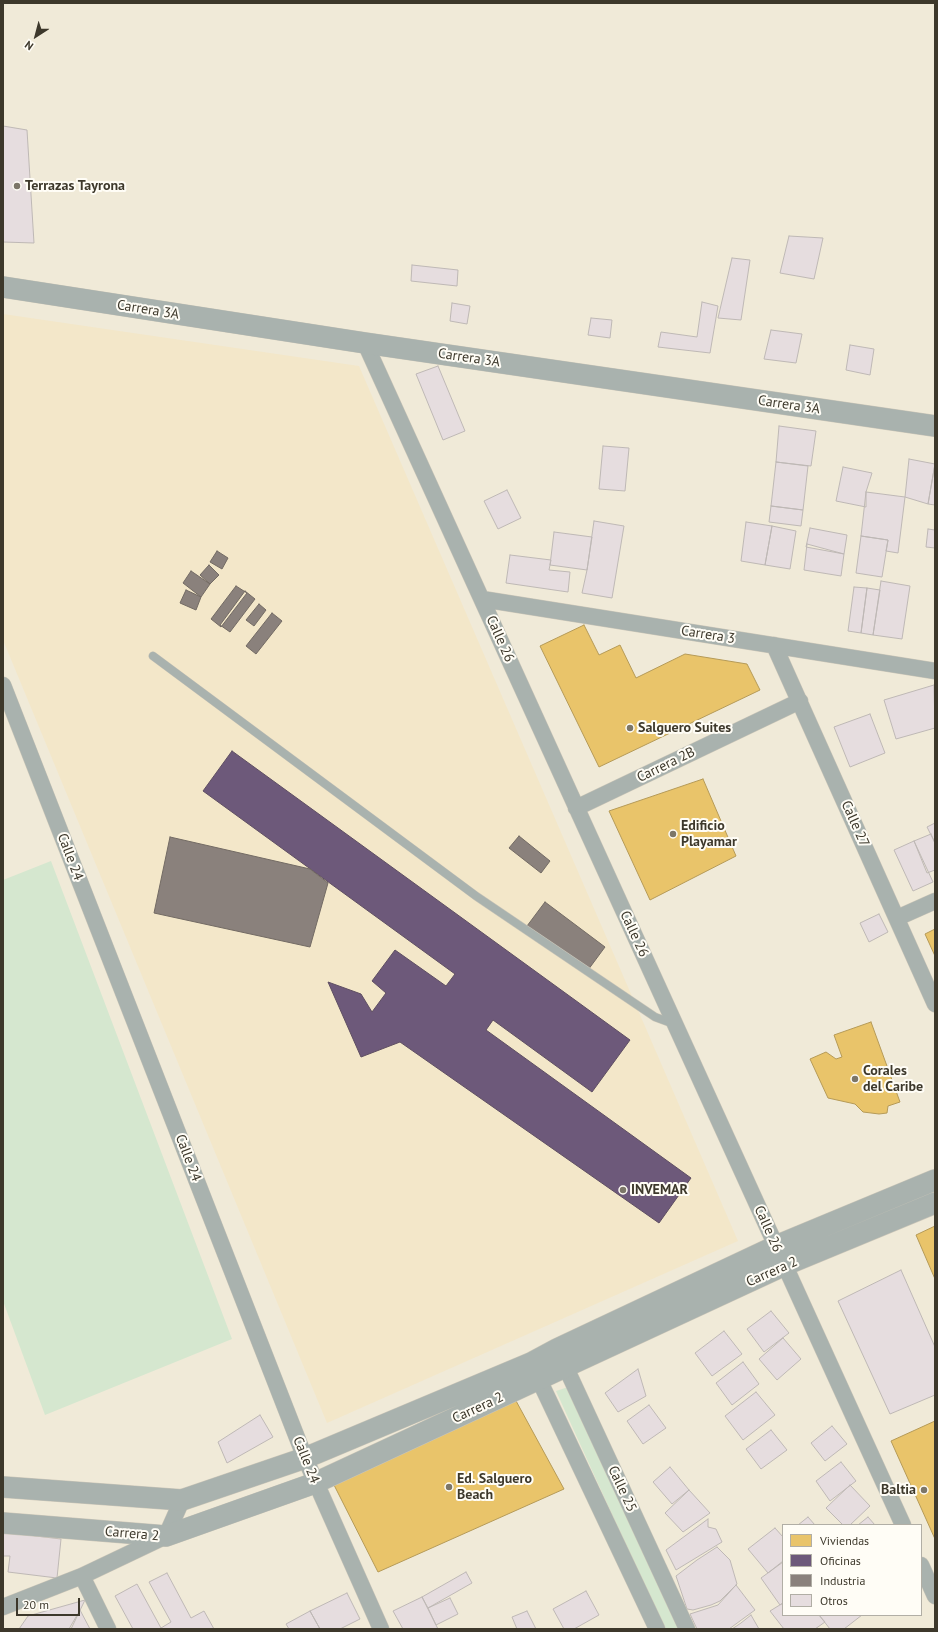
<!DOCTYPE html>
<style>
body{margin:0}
#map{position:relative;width:938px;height:1632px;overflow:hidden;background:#f0ead8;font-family:"PT Sans",sans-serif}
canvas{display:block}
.frame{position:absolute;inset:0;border:4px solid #3d382b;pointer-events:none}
.legend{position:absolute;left:782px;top:1524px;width:140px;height:92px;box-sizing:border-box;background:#fffdf6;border:1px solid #b1aea5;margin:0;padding:5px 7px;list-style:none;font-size:12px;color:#3d382b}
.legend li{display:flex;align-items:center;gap:8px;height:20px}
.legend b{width:20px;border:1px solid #b1aea5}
.north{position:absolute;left:16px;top:16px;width:40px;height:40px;-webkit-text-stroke:3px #fffdf6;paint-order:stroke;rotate:216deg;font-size:11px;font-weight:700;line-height:16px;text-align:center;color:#3d382b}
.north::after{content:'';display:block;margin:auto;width:14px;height:18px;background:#3d382b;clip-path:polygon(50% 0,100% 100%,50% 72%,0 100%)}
.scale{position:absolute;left:16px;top:1598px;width:64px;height:18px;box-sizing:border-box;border:2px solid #3d382b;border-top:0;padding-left:5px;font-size:12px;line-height:14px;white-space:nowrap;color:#3d382b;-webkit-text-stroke:3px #fffdf6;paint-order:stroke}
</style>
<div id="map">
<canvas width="938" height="1632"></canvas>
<div class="frame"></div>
<ul class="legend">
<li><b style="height:11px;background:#e9c46a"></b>Viviendas</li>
<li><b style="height:11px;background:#6d597a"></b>Oficinas</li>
<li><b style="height:11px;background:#8a817c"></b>Industria</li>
<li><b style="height:11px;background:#e6dddf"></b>Otros</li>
</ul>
<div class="north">N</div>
<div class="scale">20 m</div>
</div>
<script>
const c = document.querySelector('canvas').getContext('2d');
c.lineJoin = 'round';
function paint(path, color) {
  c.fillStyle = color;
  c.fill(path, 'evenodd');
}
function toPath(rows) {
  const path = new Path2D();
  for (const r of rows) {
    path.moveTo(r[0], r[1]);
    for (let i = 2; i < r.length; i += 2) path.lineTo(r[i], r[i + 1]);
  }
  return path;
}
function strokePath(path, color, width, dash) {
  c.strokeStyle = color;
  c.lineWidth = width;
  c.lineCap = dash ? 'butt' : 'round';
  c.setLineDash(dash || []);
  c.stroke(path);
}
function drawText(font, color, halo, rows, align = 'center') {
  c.font = font + ' "PT Sans",sans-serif';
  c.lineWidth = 4;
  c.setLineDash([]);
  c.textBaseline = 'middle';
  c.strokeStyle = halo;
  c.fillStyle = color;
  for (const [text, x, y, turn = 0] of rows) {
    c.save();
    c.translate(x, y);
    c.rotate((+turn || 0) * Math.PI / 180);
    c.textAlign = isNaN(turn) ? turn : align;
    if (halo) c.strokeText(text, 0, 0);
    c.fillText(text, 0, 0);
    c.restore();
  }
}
paint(toPath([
 [3,314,359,366,738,1241,327,1423,3,640]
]), '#f3e7c9');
paint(toPath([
 [51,861,232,1339,45,1415,3,1301,3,880],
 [568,1387,680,1629,664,1629,556,1391]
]), '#d5e7cf');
const homes = toPath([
 [584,625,599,655,620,645,636,678,685,654,747,664,760,690,599,767,540,646,584,625],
 [703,779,736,856,650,900,609,811,703,779],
 [935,929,935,956,925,934,935,929],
 [871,1022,900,1102,888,1106,887,1113,879,1114,863,1112,855,1104,828,1098,810,1059,826,1052,836,1059,842,1057,834,1035,871,1022],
 [935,1226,935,1279,916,1235,935,1226],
 [515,1399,564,1489,378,1572,334,1485,515,1399],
 [935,1421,935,1539,891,1441,935,1421]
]);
paint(homes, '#e9c46a');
strokePath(homes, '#b59a57', 1);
const offices = toPath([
 [232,751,630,1040,592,1092,493,1020,486,1030,691,1178,659,1223,400,1042,361,1057,328,982,361,994,372,1012,386,993,372,981,395,950,446,986,455,974,203,791,232,751]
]);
paint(offices, '#6d597a');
strokePath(offices, '#5f4f62', 1);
const industry = toPath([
 [217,551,228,558,222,569,210,562,217,551],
 [209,565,219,575,210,584,200,575,209,565],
 [191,571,210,584,201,597,183,583,191,571],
 [236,586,247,593,221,627,211,619,236,586],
 [186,590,201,597,196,610,180,603,186,590],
 [245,591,255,599,230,632,220,625,245,591],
 [259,604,266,610,254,626,246,620,259,604],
 [272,613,282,621,256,654,246,646,272,613],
 [519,836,550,861,541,873,509,848,519,836],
 [170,837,310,869,328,883,310,947,154,913,170,837],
 [545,902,605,947,588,970,527,926,545,902]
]);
paint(industry, '#8a817c');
strokePath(industry, '#736b64', 1);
const building = toPath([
 [3,126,27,130,34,243,3,242,3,126],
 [789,236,823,238,814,279,780,273,789,236],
 [732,258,750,260,741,320,718,318,732,258],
 [412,265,458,270,457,286,411,281,412,265],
 [702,302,718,306,710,353,658,347,661,332,697,337,702,302],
 [452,303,470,306,467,324,450,321,452,303],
 [591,318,612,320,610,338,588,335,591,318],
 [771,330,802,334,796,363,764,359,771,330],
 [850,345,874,349,870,375,846,370,850,345],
 [438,366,465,431,443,440,416,374,438,366],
 [779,426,816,431,811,466,776,462,779,426],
 [603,446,629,448,625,491,599,489,603,446],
 [909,459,935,464,928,504,905,497,909,459],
 [776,462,808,466,803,510,771,506,776,462],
 [935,464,935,505,928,504,935,464],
 [843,467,872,473,866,492,866,507,836,501,843,467],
 [507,490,521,518,498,529,484,501,507,490],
 [866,492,905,497,898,553,886,551,888,540,861,536,866,492],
 [771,506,803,510,801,526,769,522,771,506],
 [594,521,624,526,612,598,582,593,587,570,594,521],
 [746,522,772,526,765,565,741,561,746,522],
 [772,526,796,531,790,569,765,565,772,526],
 [810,528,847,535,844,554,806,547,810,528],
 [928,529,935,530,935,548,926,547,928,529],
 [554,532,592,537,587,570,550,565,554,532],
 [861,536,888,540,882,577,856,573,861,536],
 [807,544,844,554,841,576,804,570,807,544],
 [510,555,551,560,549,570,570,572,568,592,506,583,510,555],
 [881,581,910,586,902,639,873,635,881,581],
 [854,587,867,588,861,633,848,631,854,587],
 [867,588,880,590,873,635,861,633,867,588],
 [934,685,935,728,896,739,884,700,934,685],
 [870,714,885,753,850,767,834,727,870,714],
 [935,823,935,843,927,827,935,823],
 [931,834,935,843,935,870,927,873,914,841,931,834],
 [914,841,933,882,913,891,894,850,914,841],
 [879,914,888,932,869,942,860,923,879,914],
 [901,1270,935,1347,935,1395,890,1414,838,1301,901,1270],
 [771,1311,789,1333,764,1352,747,1329,771,1311],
 [724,1331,742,1354,712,1376,695,1353,724,1331],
 [783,1338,801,1359,777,1380,759,1359,783,1338],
 [743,1362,759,1384,732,1405,716,1383,743,1362],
 [638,1369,646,1396,618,1412,605,1393,638,1369],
 [756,1392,775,1415,743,1440,725,1416,756,1392],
 [649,1405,666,1428,643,1444,627,1421,649,1405],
 [260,1415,273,1437,227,1463,218,1442,260,1415],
 [832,1426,847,1444,825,1461,811,1443,832,1426],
 [771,1430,787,1450,761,1469,746,1449,771,1430],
 [841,1462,856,1481,830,1501,816,1481,841,1462],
 [670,1467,689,1490,672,1504,653,1482,670,1467],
 [850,1485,870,1506,850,1525,843,1525,826,1508,850,1485],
 [689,1490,710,1513,683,1532,665,1513,689,1490],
 [808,1517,815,1525,798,1525,808,1517],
 [868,1517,875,1525,858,1525,868,1517],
 [708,1519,708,1527,716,1529,722,1542,676,1570,666,1550,708,1519],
 [775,1528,783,1537,783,1561,768,1573,748,1549,775,1528],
 [3,1532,61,1539,57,1578,8,1572,10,1556,3,1556,3,1532],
 [717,1547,730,1560,737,1584,720,1601,711,1605,693,1610,687,1609,676,1576,697,1560,717,1547],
 [783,1562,783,1603,780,1605,761,1578,783,1562],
 [466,1572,472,1583,428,1608,422,1597,466,1572],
 [167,1573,191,1618,204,1611,214,1629,133,1629,115,1596,137,1584,161,1628,171,1622,149,1582,167,1573],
 [736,1585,755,1610,729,1629,697,1629,690,1614,718,1605,736,1585],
 [586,1591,599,1615,574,1629,564,1629,553,1609,586,1591],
 [347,1593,360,1619,340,1629,320,1629,310,1611,347,1593],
 [422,1597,438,1629,403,1629,393,1611,422,1597],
 [450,1598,458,1614,436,1625,428,1608,450,1598],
 [85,1600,71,1629,19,1629,28,1616,85,1600],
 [783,1603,783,1615,819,1615,825,1622,815,1629,784,1629,770,1611,783,1603],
 [80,1610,90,1629,69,1629,80,1610],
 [310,1611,320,1629,289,1629,286,1624,310,1611],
 [527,1611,536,1629,517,1629,512,1617,527,1611],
 [751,1615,759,1629,732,1629,741,1623,751,1615],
 [819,1615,862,1615,844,1629,830,1629,819,1615]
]);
paint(building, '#e6dddf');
strokePath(building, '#beb8b5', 1);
const service = toPath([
 [153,656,476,896,655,1017,674,1024]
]);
const minor = toPath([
 [365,343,903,1525],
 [482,599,935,671],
 [774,645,935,1004],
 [3,685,305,1458,381,1629],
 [576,808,800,701],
 [897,918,935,901],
 [561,1357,687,1629],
 [534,1369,657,1629],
 [921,1565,935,1596],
 [82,1576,108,1629],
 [3,1607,82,1576,166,1536,182,1500]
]);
const tertiary = toPath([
 [3,287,365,343,935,426],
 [3,1487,182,1500,305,1458,531,1363,557,1349,776,1246,935,1180],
 [3,1523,166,1536,315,1483,785,1265,935,1203]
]);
strokePath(service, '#cbc6b8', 9);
strokePath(minor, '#cbc6b8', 17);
strokePath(tertiary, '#cbc6b8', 22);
strokePath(service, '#a9b2ae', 8);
strokePath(minor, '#a9b2ae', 16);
strokePath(tertiary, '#a9b2ae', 21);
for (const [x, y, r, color] of [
 [17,186,4,"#7c7668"],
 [630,728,4,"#7c7668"],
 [673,834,4,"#7c7668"],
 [855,1079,4,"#7c7668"],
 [623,1190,4,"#7c7668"],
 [449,1487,4,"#7c7668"],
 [924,1490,4,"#7c7668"]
]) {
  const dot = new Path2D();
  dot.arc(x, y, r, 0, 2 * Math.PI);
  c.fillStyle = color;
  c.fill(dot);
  strokePath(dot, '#fffdf6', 1.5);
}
drawText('bold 14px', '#3d382b', '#fffdf6', [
 ["Terrazas Tayrona",25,186],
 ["Salguero Suites",638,728],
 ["Edificio",681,826],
 ["Playamar",681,842],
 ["Corales",863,1071],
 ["del Caribe",863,1087],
 ["INVEMAR",631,1190],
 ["Ed. Salguero",457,1479],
 ["Beach",457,1495],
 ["Baltia",916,1490,"right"]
], 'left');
drawText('14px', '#3d382b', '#fffdf6', [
 ["Carrera 3A",148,310,9],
 ["Carrera 3A",469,358,8],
 ["Carrera 3A",789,405,8],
 ["Carrera 3",708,635,9],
 ["Calle 26",500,639,66],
 ["Carrera 2B",666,765,-26],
 ["Calle 27",855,824,66],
 ["Calle 24",70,857,69],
 ["Calle 26",634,934,65],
 ["Calle 24",188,1158,69],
 ["Calle 26",768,1229,66],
 ["Carrera 2",772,1272,-24],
 ["Carrera 2",478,1408,-25],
 ["Calle 24",306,1460,68],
 ["Calle 25",622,1489,65],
 ["Carrera 2",132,1534,5]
]);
</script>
